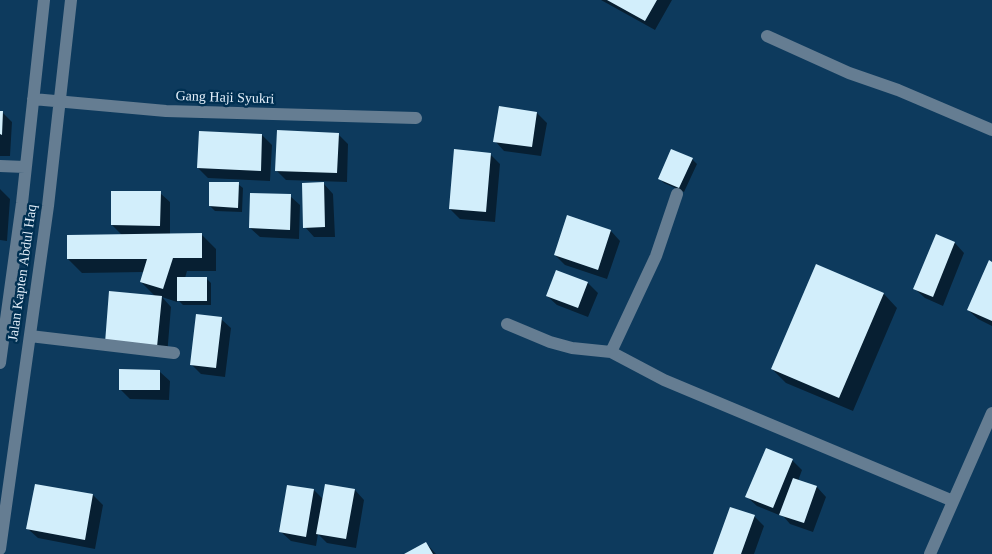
<!DOCTYPE html>
<style>
body{margin:0}
canvas{display:block;background:#0d3a5d}
</style>
<canvas width="992" height="554"></canvas>
<script>
const c = document.querySelector('canvas').getContext('2d');
c.lineJoin = 'round';
function paint(path, color) {
  c.fillStyle = color;
  c.fill(path, 'evenodd');
}
function toPath(rows) {
  const path = new Path2D();
  for (const r of rows) {
    path.moveTo(r[0], r[1]);
    for (let i = 2; i < r.length; i += 2) path.lineTo(r[i], r[i + 1]);
  }
  return path;
}
function strokePath(path, color, width, dash) {
  c.strokeStyle = color;
  c.lineWidth = width;
  c.lineCap = dash ? 'butt' : 'round';
  c.setLineDash(dash || []);
  c.stroke(path);
}
function drawText(font, color, halo, rows, align = 'center') {
  c.font = font + ' Georgia,serif';
  c.lineWidth = 5;
  c.setLineDash([]);
  c.textBaseline = 'middle';
  c.strokeStyle = halo;
  c.fillStyle = color;
  for (const [text, x, y, turn = 0] of rows) {
    c.save();
    c.translate(x, y);
    c.rotate((+turn || 0) * Math.PI / 180);
    c.textAlign = isNaN(turn) ? turn : align;
    if (halo) c.strokeText(text, 0, 0);
    c.fillText(text, 0, 0);
    c.restore();
  }
}
paint(toPath([
 [601,0,672,0,655,30],
 [0,112,2,112,12,122,10,156,0,156],
 [537,113,547,123,541,156,504,151,495,141],
 [338,134,348,144,347,182,286,180,276,170],
 [262,135,272,145,270,181,208,178,198,168],
 [490,154,500,164,495,222,460,219,450,209],
 [692,159,697,164,684,192,664,183,660,179],
 [238,184,243,188,242,212,215,211,210,206],
 [324,184,333,194,335,237,314,237,305,227],
 [0,189,10,199,7,241,0,240],
 [160,193,170,202,170,235,202,235,216,249,216,271,187,271,185,278,206,278,211,283,211,305,183,305,178,300,177,302,162,297,171,307,167,356,106,342,156,297,141,282,144,272,82,273,68,259,123,236,112,225],
 [290,196,300,205,299,239,260,237,250,228],
 [568,217,611,231,620,241,607,279,565,265,555,255],
 [936,236,955,243,964,253,943,306,925,298,915,289],
 [992,263,992,326,978,319,968,310],
 [557,272,588,283,598,293,588,317,557,305,547,296],
 [884,294,897,308,853,411,786,383,772,369],
 [221,319,231,328,225,377,201,374,191,364],
 [160,372,170,381,169,400,130,399,120,389],
 [792,460,802,470,798,481,817,487,826,497,813,532,790,524,784,517,757,506,747,497],
 [36,485,93,495,103,505,95,549,38,538,28,529],
 [314,490,324,500,355,490,364,500,356,548,327,543,318,534,316,546,291,541,281,532],
 [754,516,764,526,754,554,714,554],
 [426,543,436,554,406,554]
]), '#0007');
paint(toPath([
 [607,0,657,0,645,21],
 [499,106,537,112,532,147,493,142],
 [0,111,3,111,2,135,0,134],
 [277,130,339,133,337,173,275,171],
 [199,131,262,134,261,171,197,168],
 [454,149,491,153,486,212,449,209],
 [671,149,693,158,679,188,658,179],
 [209,182,239,182,238,208,209,206],
 [324,182,325,227,303,228,302,183],
 [111,191,161,191,160,226,111,225],
 [250,193,291,194,290,230,249,228],
 [567,215,611,230,598,270,554,255],
 [202,233,202,258,173,258,163,289,140,282,147,259,67,259,67,235],
 [936,234,955,242,933,297,913,289],
 [989,260,992,262,992,321,967,310],
 [816,264,884,293,839,398,771,369],
 [556,270,588,282,578,308,546,296],
 [177,277,207,277,207,301,177,301],
 [109,291,162,296,157,347,105,343],
 [196,314,222,317,216,368,190,365],
 [119,369,160,370,160,390,119,390],
 [766,448,793,459,773,508,745,497],
 [793,478,817,486,804,523,779,515],
 [35,484,93,494,85,540,26,529],
 [325,484,355,489,346,539,316,534],
 [287,485,314,489,306,537,279,532],
 [730,507,755,515,741,554,713,554],
 [426,542,433,554,404,554]
]), '#d2eefb');
strokePath(toPath([
 [767,36,849,73,898,90,992,130],
 [33,99,166,111,416,118],
 [0,166,25,167],
 [507,324,550,342,572,348,611,352,664,380,953,501],
 [30,336,174,353],
 [611,352,656,256,677,194],
 [0,363,22,203,44,0],
 [0,549,48,206,71,0],
 [930,554,992,413]
]), '#657d92', 12);
drawText('14px', '#e4f0fb', '#003052', [
 ["Gang Haji Syukri",225,98,2],
 ["Jalan Kapten Abdul Haq",23,273,-82]
]);
</script>
